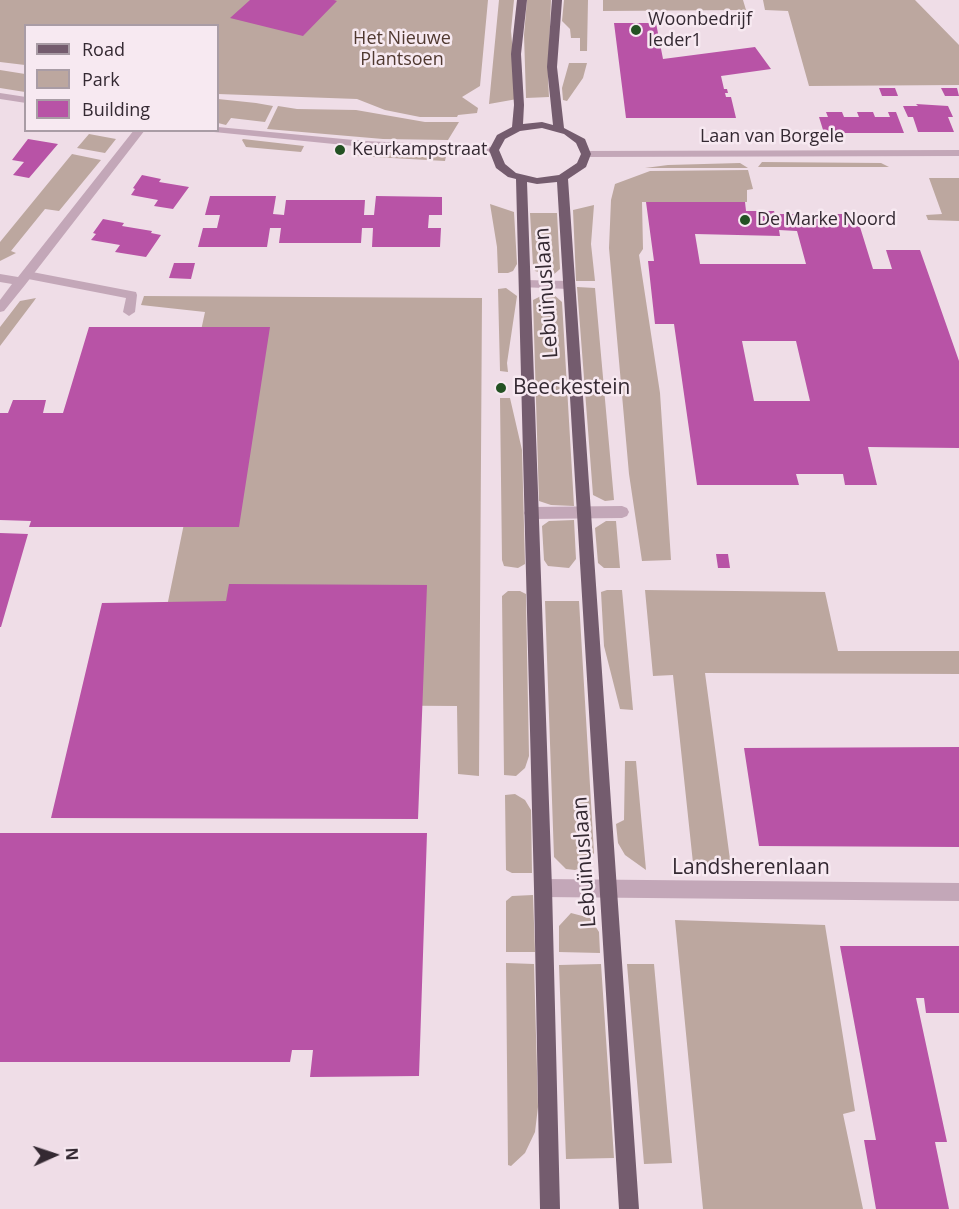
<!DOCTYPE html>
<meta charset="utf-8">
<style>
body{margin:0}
#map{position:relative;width:959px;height:1209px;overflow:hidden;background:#efdde7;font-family:"Open Sans",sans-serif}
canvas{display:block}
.legend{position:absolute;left:24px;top:24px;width:195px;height:108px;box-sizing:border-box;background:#f7e9f1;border:2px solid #a99ca5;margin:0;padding:8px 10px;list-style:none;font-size:18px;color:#342932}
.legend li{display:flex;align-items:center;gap:12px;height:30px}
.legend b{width:30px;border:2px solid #a99ca5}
.north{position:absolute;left:24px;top:1125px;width:60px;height:60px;-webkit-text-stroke:4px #f7e9f1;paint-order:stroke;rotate:87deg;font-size:16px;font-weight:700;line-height:24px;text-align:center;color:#342932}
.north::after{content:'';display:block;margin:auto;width:21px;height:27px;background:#342932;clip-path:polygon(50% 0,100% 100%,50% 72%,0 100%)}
</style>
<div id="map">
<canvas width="959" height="1209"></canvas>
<ul class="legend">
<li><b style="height:8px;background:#745c6e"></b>Road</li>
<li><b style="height:16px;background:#bca79f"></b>Park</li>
<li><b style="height:16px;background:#b853a6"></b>Building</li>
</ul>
<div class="north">N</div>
</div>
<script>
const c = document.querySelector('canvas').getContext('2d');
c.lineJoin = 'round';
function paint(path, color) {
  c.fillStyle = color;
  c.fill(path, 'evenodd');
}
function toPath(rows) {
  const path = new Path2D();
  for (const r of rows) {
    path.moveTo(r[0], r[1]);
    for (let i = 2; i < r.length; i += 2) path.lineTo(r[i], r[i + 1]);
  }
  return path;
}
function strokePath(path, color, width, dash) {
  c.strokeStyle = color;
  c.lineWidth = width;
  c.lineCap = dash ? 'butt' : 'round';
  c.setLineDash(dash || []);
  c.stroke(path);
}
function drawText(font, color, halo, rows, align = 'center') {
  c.font = font + ' "Open Sans",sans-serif';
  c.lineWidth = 5;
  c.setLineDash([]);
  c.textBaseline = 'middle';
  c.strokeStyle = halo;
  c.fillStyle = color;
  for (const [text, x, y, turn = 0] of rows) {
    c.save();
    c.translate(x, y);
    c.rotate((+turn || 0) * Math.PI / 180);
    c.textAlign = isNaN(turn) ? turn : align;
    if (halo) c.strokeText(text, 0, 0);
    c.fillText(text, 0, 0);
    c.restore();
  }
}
paint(toPath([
 [0,0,488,0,480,86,462,97,478,108,477,113,458,115,457,117,420,117,385,110,357,99,218,94,218,26,26,26,25,65,0,62],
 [499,0,514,0,511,31,517,99,489,104],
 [527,0,551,0,548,79,549,97,526,98,524,35],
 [564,0,588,0,587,51,580,51,580,38,571,38,570,29,562,21],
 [603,0,743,0,746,10,603,11],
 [763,0,915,0,959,45,959,85,809,86,788,11,765,10],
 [569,63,587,63,583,78,567,101,563,100,562,88],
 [0,70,25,74,25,92,0,88],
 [218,99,256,103,273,106,265,122,231,118,226,125,218,123],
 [278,106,297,109,356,110,425,122,459,122,448,140,383,139,267,129],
 [89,134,116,139,105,153,77,148],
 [242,140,243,139,304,146,301,152,246,147],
 [368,151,422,154,446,156,445,161,356,156],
 [72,154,101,160,59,211,45,209,11,251,16,253,0,261,0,242],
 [762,162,881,163,889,167,758,167],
 [740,163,748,168,645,168,668,165],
 [748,170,753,189,747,190,747,202,642,202,643,249,639,255,660,393,671,560,642,561,629,474,609,248,611,200,615,184,650,171],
 [929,178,959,178,959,221,928,220,926,215,942,214],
 [490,204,514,212,517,264,513,271,508,273,498,273,497,247],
 [594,205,591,244,595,281,576,281,573,210],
 [530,213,557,213,560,269,552,276,535,271,533,266],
 [577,287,595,288,614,500,605,501,593,495],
 [506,288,517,296,507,363,508,372,500,371,498,289],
 [553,294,562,302,574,506,551,505,539,501,533,300,543,295],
 [144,296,482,298,479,776,458,774,457,706,147,704,195,470,171,470,205,312,141,305],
 [36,298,34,301,0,346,0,327,20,301],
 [500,398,510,398,522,450,525,564,518,568,504,566,502,560],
 [574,520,576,559,569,568,548,566,544,560,542,526,549,521],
 [606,521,616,521,620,568,604,568,598,563,595,528],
 [607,590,622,590,633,710,620,709,604,646,601,592],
 [645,590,825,592,838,651,959,651,959,674,705,673,731,867,693,863,673,675,653,676],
 [508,591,520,591,526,594,526,599,529,756,525,768,516,776,504,775,502,596],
 [545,601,579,601,594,853,586,866,575,870,566,869,554,857],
 [625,761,636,761,646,870,625,855,618,843,616,824,624,820],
 [515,794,525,800,531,810,532,873,512,873,506,870,505,795],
 [533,895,535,952,506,952,506,901,512,896],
 [571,913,590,918,599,932,600,953,559,952,559,926],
 [675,920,825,925,855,1111,843,1114,863,1209,703,1209],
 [506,963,534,964,538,1107,535,1132,525,1153,511,1166,508,1165],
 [601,964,614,1158,566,1159,559,965],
 [627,964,654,964,672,1163,644,1164]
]), '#bca79f');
paint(toPath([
 [250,0,334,0,337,1,303,36,230,18],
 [614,23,656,23,663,59,755,47,771,69,721,76,724,89,727,89,728,93,725,93,726,97,731,97,736,118,626,118],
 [879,88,895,88,898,96,882,96],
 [941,88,957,88,959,96,945,96],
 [916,104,948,106,953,117,948,117,954,132,918,132,913,117,908,117,903,106,918,106],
 [826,112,842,112,844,117,859,117,857,112,873,112,875,117,890,117,888,112,896,112,904,133,824,133,819,117,828,117],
 [28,139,58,144,29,178,13,175,24,162,12,160],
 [142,175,161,179,159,182,189,187,173,209,154,206,158,200,131,195,135,189,133,188],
 [210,196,276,196,273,214,284,215,286,200,365,200,364,215,374,215,376,196,442,197,442,215,429,215,428,228,441,228,440,247,372,247,373,228,362,228,361,243,279,243,281,228,270,228,267,247,198,247,203,228,217,228,220,215,205,215],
 [646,202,745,202,746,211,774,211,775,214,856,214,873,269,892,269,886,250,920,250,959,361,959,448,868,447,877,485,845,485,843,474,796,474,799,485,697,485,674,324,655,324,648,261,654,261],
 [779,230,797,231,806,264,700,264,695,234,780,236],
 [742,341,796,341,810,401,754,401],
 [103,219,124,223,122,226,152,231,151,233,161,235,146,257,115,252,120,245,91,240,96,234,93,233],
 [174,263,195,263,191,279,169,278],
 [89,327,270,327,239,527,29,527,31,521,0,520,0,413,8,413,13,400,46,400,43,413,63,413],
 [0,533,28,534,1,627,0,627],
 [716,554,728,554,730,568,718,568],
 [229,584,427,585,418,819,51,818,102,603,226,601],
 [959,747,959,847,759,846,744,748],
 [0,833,427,833,419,1076,310,1077,313,1050,292,1050,290,1062,0,1062],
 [840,946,959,946,959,1013,926,1013,924,998,916,998,947,1142,935,1142,949,1209,876,1209,864,1140,876,1140]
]), '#b853a6');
paint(toPath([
 [27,271,136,292,137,295,135,312,129,316,123,312,126,298,23,278,22,275,27,271]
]), '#c3a7b8');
paint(toPath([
 [134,130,145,130,25,285,4,311,0,312,0,300,12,284,0,282,0,274,18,277,134,130],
 [524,280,568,281,574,285,568,289,520,287,520,281,524,280],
 [622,506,627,508,629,512,627,516,622,518,531,519,526,517,524,513,526,509,531,507,622,506],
 [543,879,959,883,959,901,543,897,537,894,534,888,537,882,543,879]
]), '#c3a7b8');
paint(toPath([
 [0,93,26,97,26,103,0,99,0,93],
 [218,127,364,141,494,147,499,150,494,153,364,147,214,132,213,130,218,130,218,127],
 [959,150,959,156,586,157,581,154,586,151,959,150]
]), '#c3a7b8');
paint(toPath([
 [517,0,527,0,521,54,524,105,523,124,542,122,553,125,547,67,552,0,562,0,557,67,564,128,585,139,591,154,586,167,568,179,639,1209,619,1209,557,182,537,184,527,182,552,888,560,1209,540,1209,534,888,516,179,508,177,496,168,489,150,497,135,512,127,514,105,511,54,517,0],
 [542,128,564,134,576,143,581,154,577,163,559,175,537,178,516,173,505,164,499,150,505,139,520,131,542,128]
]), '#745c6e');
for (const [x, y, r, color] of [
 [636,30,6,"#235123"],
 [340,150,6,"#235123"],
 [745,220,6,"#235123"],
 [501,388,6,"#235123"]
]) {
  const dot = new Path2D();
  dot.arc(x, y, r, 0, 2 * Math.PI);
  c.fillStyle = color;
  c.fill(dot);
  strokePath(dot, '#f7e9f1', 2);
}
drawText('18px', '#342932', '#f7e9f1', [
 ["Woonbedrijf",648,20],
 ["Ieder1",648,41],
 ["Keurkampstraat",352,150],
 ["De Marke Noord",757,220]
], 'left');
drawText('18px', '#503930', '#f7e9f1', [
 ["Het Nieuwe",402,39],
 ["Plantsoen",402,60]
]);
drawText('18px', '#342932', '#f7e9f1', [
 ["Laan van Borgele",772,137]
]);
drawText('21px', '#342932', '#f7e9f1', [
 ["Lebuïnuslaan",547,293,-94],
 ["Lebuïnuslaan",585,862,-94],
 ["Landsherenlaan",751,868]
]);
drawText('21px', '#342932', '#f7e9f1', [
 ["Beeckestein",513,388]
], 'left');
</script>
